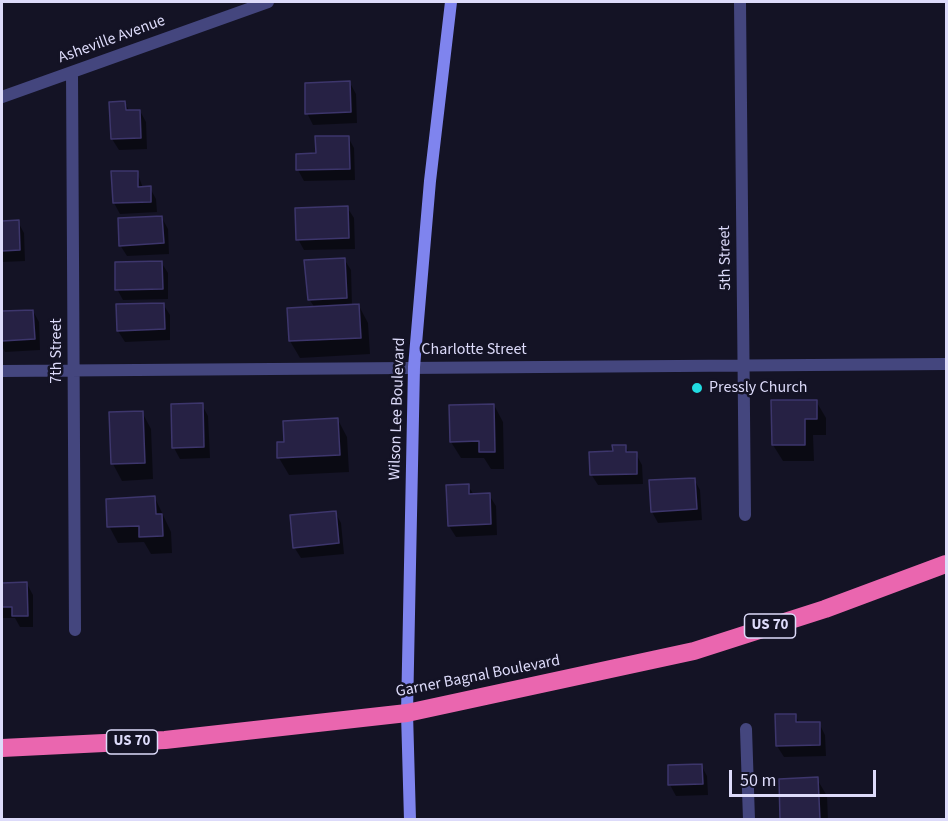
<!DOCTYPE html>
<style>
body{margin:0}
#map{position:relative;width:948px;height:821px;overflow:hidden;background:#141325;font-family:"Source Sans 3",sans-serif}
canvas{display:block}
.frame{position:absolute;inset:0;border:3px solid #dddbfa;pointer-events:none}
.scale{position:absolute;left:729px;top:770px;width:147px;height:27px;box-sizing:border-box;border:3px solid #dddbfa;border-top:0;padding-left:8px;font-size:18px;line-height:21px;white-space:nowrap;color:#dddbfa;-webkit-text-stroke:4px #141325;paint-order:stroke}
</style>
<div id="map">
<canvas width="948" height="821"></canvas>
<div class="frame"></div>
<div class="scale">50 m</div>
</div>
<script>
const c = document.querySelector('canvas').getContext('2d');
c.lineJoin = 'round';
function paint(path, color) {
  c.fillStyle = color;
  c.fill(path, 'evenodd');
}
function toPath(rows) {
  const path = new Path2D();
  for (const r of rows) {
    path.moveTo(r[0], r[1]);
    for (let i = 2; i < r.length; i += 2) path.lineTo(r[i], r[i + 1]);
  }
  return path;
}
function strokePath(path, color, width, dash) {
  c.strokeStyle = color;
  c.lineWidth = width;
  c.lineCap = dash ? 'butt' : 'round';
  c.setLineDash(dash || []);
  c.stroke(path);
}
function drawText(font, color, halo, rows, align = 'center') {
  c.font = font + ' "Source Sans 3",sans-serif';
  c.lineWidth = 5;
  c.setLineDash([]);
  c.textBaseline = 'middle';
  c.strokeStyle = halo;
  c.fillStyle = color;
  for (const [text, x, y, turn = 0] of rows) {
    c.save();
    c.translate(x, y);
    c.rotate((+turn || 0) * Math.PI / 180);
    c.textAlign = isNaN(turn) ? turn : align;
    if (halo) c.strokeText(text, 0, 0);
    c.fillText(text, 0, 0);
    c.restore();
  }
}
paint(toPath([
 [350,83,356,94,357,123,313,125,307,113],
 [125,103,130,112,140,111,146,122,147,149,119,150,112,139],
 [348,137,354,148,355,180,304,181,298,170],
 [137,172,143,188,150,188,156,199,157,212,120,214,114,203],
 [347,207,354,218,355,249,304,250,298,239],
 [162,218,168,229,169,254,127,256,120,245],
 [2,222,18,222,24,233,25,261,2,262],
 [344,259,351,270,352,306,359,306,368,323,370,354,300,358,290,341,315,308,309,299],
 [161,262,168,273,168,299,123,300,117,289],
 [163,304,170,315,170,340,125,342,118,331],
 [33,311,39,322,40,350,5,352,2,346,2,313],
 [816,401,826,418,826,435,813,435,814,461,783,461,773,445],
 [202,405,208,416,210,458,180,459,174,448],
 [494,405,503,422,504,469,491,469,484,458,461,458,451,442],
 [142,412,151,429,153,479,122,481,113,464],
 [338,420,347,437,349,472,289,475,279,458,286,443],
 [625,446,630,454,636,454,642,465,643,484,598,485,591,474],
 [694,479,700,490,702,520,658,523,652,512],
 [468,486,474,495,489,495,496,506,497,535,456,537,449,526],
 [155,498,171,532,172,553,151,554,144,542,118,543,109,526],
 [335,512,341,523,344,554,301,558,294,547],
 [2,584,27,584,33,595,33,627,20,627,15,618,2,618],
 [795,715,800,724,819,723,825,735,826,756,784,757,777,746],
 [701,765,707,776,708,795,676,796,670,785,669,767],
 [817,779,827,796,828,820,782,820]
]), '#0007');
const building = toPath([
 [350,81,351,112,305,114,305,83,350,81],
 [125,101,126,110,140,110,141,138,111,139,109,102,125,101],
 [315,136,349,136,350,169,296,170,296,154,316,153,315,136],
 [111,171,138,171,138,187,151,186,151,202,113,203,111,171],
 [348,206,349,238,296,240,295,208,348,206],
 [162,216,164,243,119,246,118,218,162,216],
 [19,220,20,250,2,251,2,221,19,220],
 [345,258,347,298,308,300,304,260,345,258],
 [162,261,163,289,115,290,115,262,162,261],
 [164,303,165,329,117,331,116,304,164,303],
 [359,304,361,338,289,341,287,308,359,304],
 [33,310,35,339,2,341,2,311,33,310],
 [771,400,817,400,817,419,805,419,805,445,772,445,771,400],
 [203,403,204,447,172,448,171,404,203,403],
 [494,404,495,452,479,452,479,441,450,442,449,405,494,404],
 [143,411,145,463,111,464,109,412,143,411],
 [338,418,340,455,277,458,277,442,284,442,283,421,338,418],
 [612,445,626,445,626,452,637,452,637,474,590,475,589,452,613,451,612,445],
 [695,478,697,509,651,512,649,480,695,478],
 [469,484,469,494,490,493,491,524,448,526,446,485,469,484],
 [155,496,156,514,162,514,163,536,139,537,139,526,107,527,106,499,155,496],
 [336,511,339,543,293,548,290,515,336,511],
 [27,582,28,616,12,616,12,607,2,607,2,583,27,582],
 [775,714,796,714,796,722,820,722,820,745,776,746,775,714],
 [702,764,703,784,668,785,668,765,702,764],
 [818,777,820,820,780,820,779,779,818,777]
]);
paint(building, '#262144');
strokePath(building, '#3d366c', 1.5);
strokePath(toPath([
 [740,2,745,515],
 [72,72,75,630],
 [2,97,268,2],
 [2,371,946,364],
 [746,729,749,820]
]), '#44467e', 12);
strokePath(toPath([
 [410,820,407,713,414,367,430,181,451,2]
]), '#7f84ee', 12);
strokePath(toPath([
 [2,748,165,740,407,713,694,651,825,609,946,564]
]), '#ea66af', 18);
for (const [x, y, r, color] of [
 [697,388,6,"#21dce1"]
]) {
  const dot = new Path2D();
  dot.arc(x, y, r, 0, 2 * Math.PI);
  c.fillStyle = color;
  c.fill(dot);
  strokePath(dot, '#141325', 2);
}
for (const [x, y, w] of [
 [770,626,51],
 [132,742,51]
]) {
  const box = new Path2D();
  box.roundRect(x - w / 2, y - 12, w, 24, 4.5);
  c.fillStyle = '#141325';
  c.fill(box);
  strokePath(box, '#dddbfa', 1.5);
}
drawText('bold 15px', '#dddbfa', null, [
 ["US 70",770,626],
 ["US 70",132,742]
]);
drawText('16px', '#dddbfa', '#141325', [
 ["Asheville Avenue",112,40,-20],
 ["5th Street",726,258,-91],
 ["Charlotte Street",474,350],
 ["7th Street",57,351,-90],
 ["Wilson Lee Boulevard",398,409,-88],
 ["Garner Bagnal Boulevard",478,677,-11]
]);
drawText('16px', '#dddbfa', '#141325', [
 ["Pressly Church",709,388]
], 'left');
</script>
